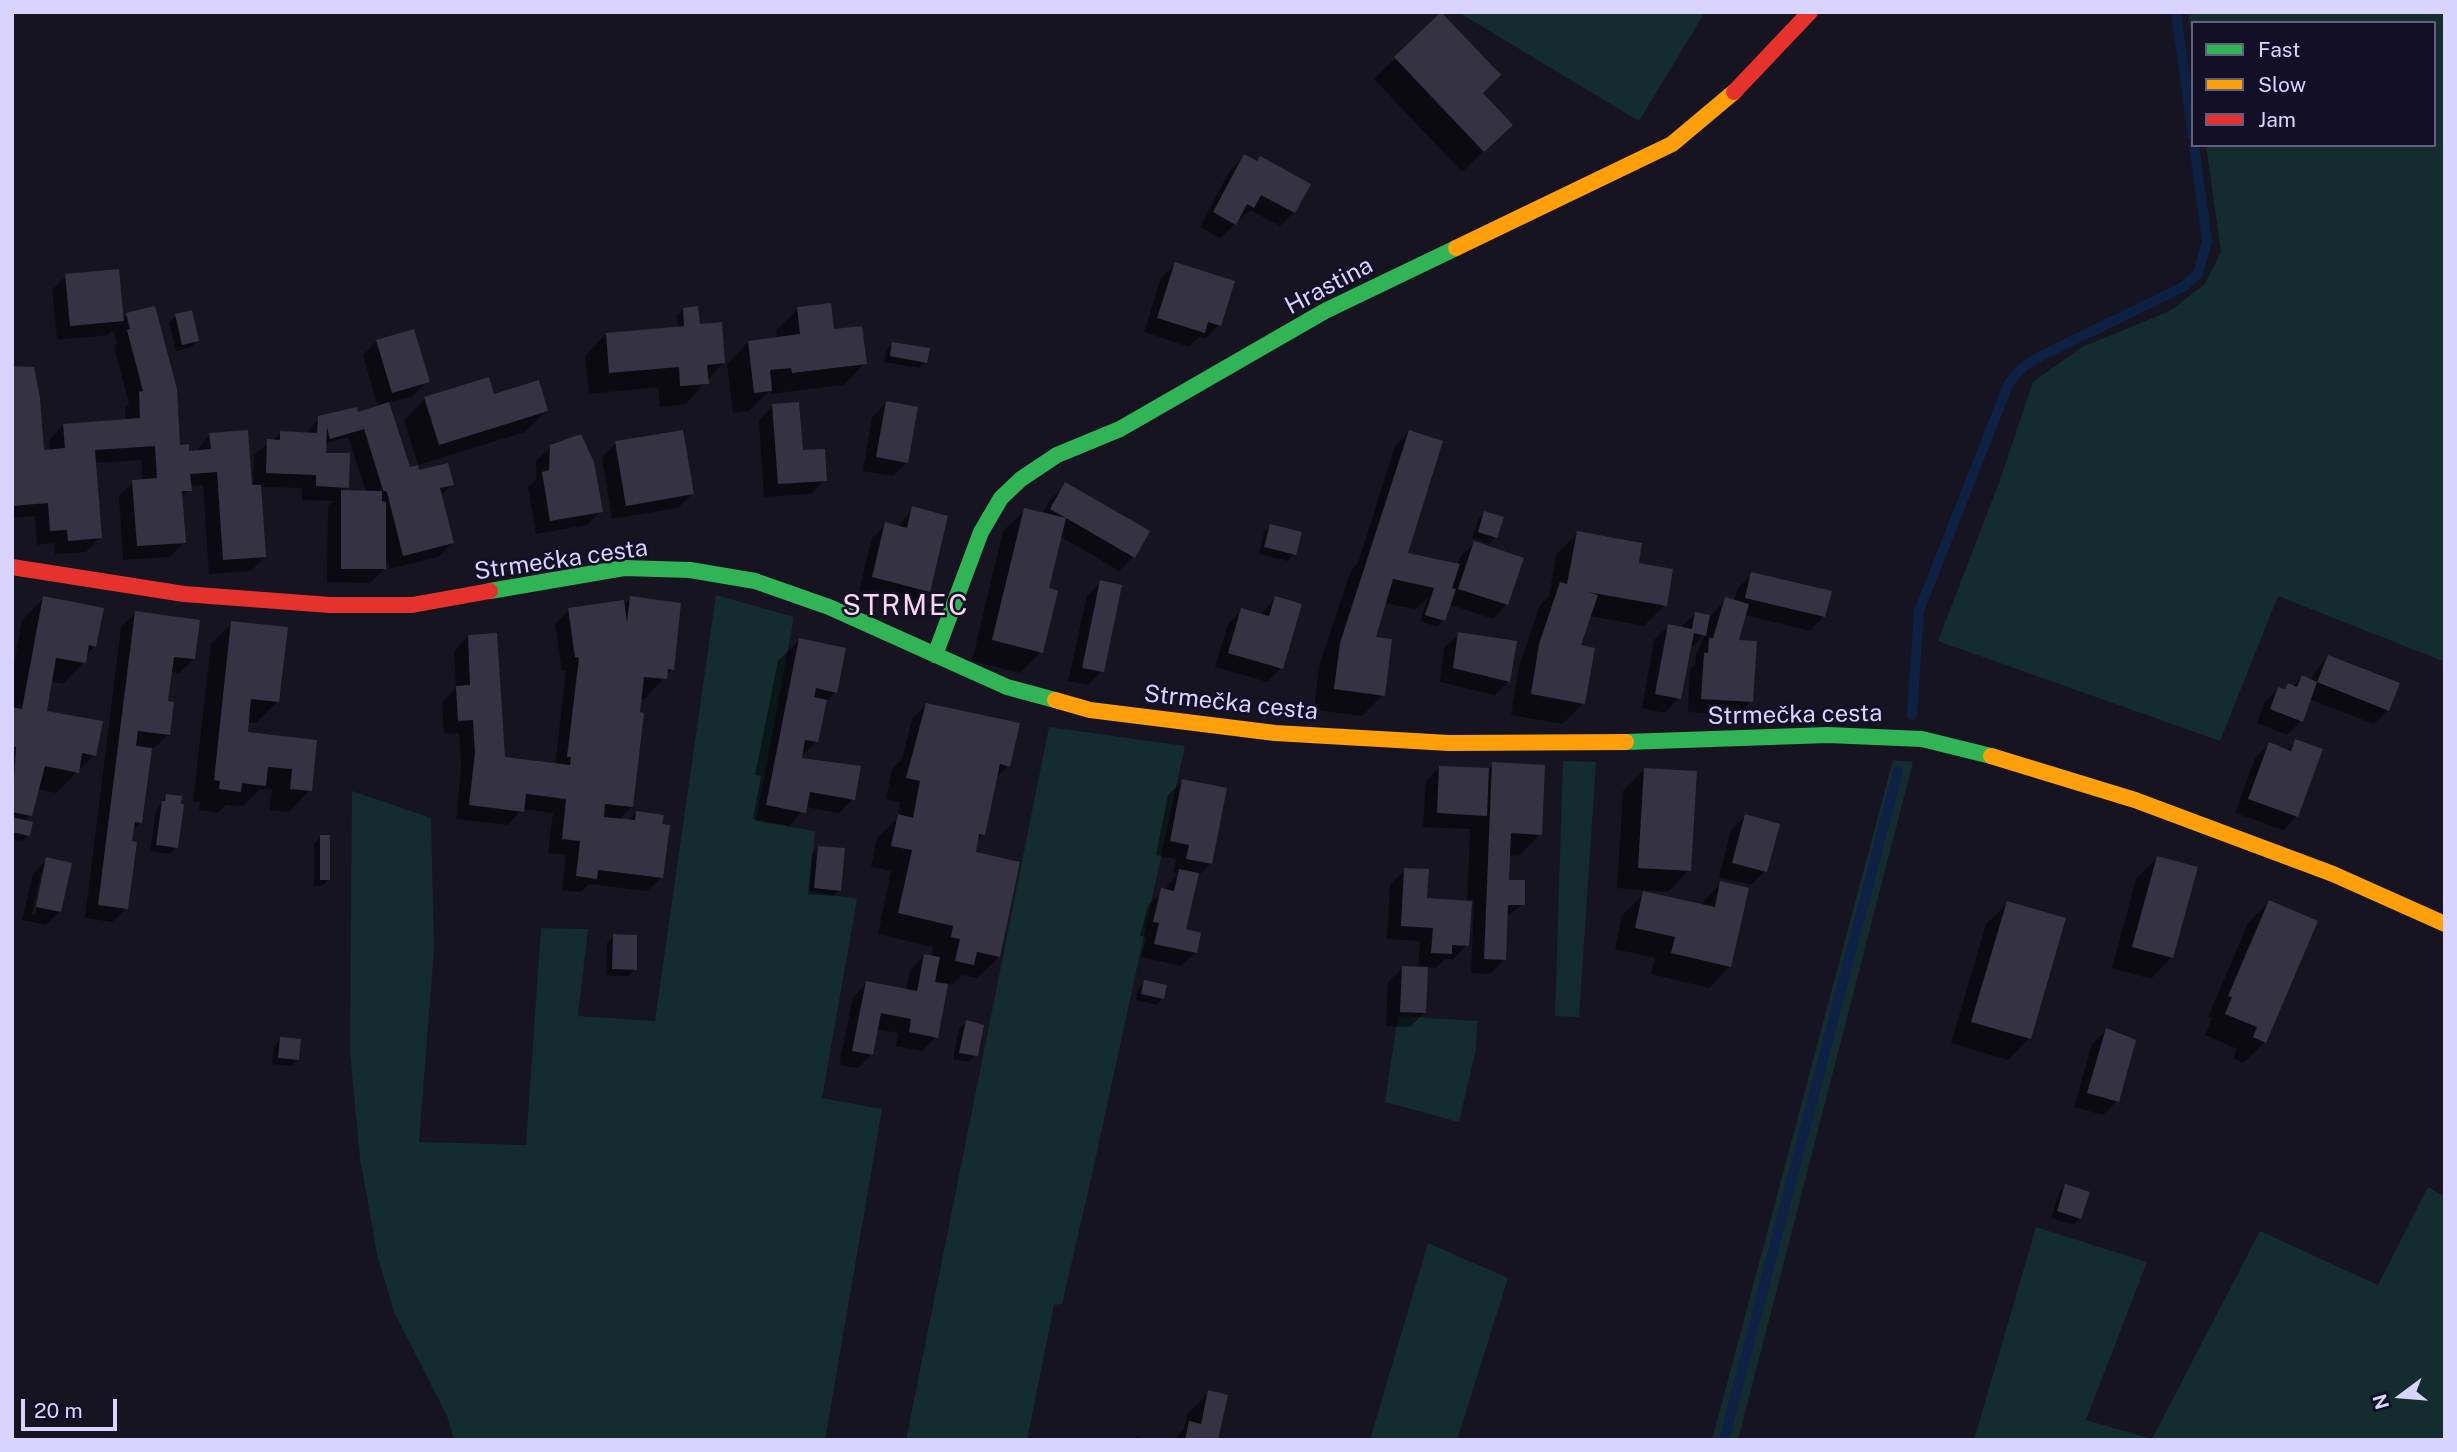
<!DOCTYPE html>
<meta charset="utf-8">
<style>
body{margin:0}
#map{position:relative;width:2457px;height:1452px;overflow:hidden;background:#161421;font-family:"Public Sans",sans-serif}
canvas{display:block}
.frame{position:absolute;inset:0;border:14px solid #d9d4ff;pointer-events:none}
.legend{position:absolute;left:2191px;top:21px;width:245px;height:126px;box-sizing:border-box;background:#130f26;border:2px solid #625e7d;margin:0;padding:9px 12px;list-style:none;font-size:21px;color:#d9d4ff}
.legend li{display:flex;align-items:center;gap:14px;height:35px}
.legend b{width:35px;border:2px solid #625e7d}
.north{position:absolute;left:2366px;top:1361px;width:70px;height:70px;-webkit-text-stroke:5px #130f26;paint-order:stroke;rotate:254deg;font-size:19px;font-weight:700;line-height:28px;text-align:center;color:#d9d4ff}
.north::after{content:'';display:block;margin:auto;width:24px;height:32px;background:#d9d4ff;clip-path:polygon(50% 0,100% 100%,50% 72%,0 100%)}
.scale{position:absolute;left:21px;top:1399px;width:96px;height:32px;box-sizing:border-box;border:4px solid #d9d4ff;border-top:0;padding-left:9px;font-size:21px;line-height:24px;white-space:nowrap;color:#d9d4ff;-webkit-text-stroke:5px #130f26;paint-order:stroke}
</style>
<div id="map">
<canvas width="2457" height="1452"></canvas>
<div class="frame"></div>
<ul class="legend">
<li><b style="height:9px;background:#30b455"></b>Fast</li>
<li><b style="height:9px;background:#ff9f0a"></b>Slow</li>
<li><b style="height:9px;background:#e5322d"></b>Jam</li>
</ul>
<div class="north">N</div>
<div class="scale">20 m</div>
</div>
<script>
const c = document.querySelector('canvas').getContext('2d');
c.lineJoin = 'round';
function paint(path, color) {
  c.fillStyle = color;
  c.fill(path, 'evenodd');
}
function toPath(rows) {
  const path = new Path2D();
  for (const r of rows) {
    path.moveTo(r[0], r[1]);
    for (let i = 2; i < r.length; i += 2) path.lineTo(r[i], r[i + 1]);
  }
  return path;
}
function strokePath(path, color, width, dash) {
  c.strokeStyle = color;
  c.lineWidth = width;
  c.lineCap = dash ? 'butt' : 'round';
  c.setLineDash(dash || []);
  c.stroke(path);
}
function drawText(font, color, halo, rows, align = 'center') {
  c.font = font + ' "Public Sans",sans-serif';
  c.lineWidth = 5;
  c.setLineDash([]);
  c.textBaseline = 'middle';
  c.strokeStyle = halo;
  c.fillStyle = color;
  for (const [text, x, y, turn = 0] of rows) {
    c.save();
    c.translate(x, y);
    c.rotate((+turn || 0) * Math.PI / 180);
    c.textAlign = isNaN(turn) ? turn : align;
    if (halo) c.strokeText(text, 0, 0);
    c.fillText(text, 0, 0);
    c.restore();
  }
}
paint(toPath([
 [1458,12,1705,12,1639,121],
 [2188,12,2445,12,2445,662,2278,596,2220,741,1938,641,2000,480,2033,382,2082,347,2170,311,2205,284,2221,252,2206,145,2434,145,2434,23,2193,23,2193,47],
 [716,595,794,617,756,821,815,831,809,891,857,899,822,1098,882,1109,825,1440,454,1440,447,1416,394,1312,377,1254,360,1158,350,1051,352,791,431,818,434,950,419,1142,526,1145,541,928,588,929,578,1016,655,1021],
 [1049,727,1185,746,1093,1170,1062,1304,1054,1305,1027,1440,906,1440],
 [1893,760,1913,762,1738,1440,1712,1440],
 [1563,761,1596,762,1579,1017,1555,1016],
 [1398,1016,1477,1021,1476,1049,1459,1122,1385,1102],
 [2428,1187,2445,1197,2445,1440,1974,1440,2036,1227,2147,1262,2086,1420,2152,1439,2260,1231,2378,1285],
 [1428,1243,1508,1278,1457,1440,1370,1440]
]), '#132c2d');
paint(toPath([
 [1441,14,1480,94,1510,125,1462,172,1374,79],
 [1244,156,1294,212,1280,226,1250,210,1220,238,1200,227,1230,170],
 [1176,264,1219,325,1205,339,1199,337,1189,347,1144,332,1161,278],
 [66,276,122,320,127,315,179,447,187,453,196,452,210,434,250,488,253,488,254,455,281,433,305,434,319,418,357,414,378,408,363,355,377,341,428,382,413,396,388,403,409,469,452,484,440,496,452,543,438,557,389,569,385,554,384,569,370,583,327,582,328,506,333,501,302,500,302,488,259,487,265,557,251,571,209,574,203,485,190,486,181,499,184,542,170,557,123,560,119,496,133,482,143,481,141,460,94,463,100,538,86,552,55,554,54,543,37,545,35,516,12,518,12,367,42,452,50,451,49,440,63,425,126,421,125,408,129,404,114,346,117,343,113,330,108,335,57,340,52,290],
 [348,437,366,492,342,492,347,487,324,454,323,444],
 [683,309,724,362,686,404,660,407,658,387,589,394,585,356,606,334,678,328,677,316],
 [798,309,832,331,865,363,844,385,771,394,770,390,749,411,733,413,727,364,748,342,777,339,776,330],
 [176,316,198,341,191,347,176,351,169,322],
 [893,344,926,362,919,368,884,362,886,350],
 [425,399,546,411,525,432,418,465,404,420],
 [886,403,907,462,893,476,863,471,872,417],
 [773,406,801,452,825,480,811,494,764,497,759,420],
 [1409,432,1406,554,1458,565,1460,557,1475,543,1507,604,1493,619,1448,604,1444,620,1437,627,1420,621,1428,597,1415,609,1384,603,1374,639,1383,695,1362,716,1314,710,1319,666,1351,570,1358,563,1395,446],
 [616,443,692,494,678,508,612,519,602,457],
 [551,447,601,511,587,525,536,534,528,487,536,480,536,461],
 [1065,485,1133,557,1119,571,1060,536,1047,590,1041,652,1020,673,972,661,1003,531,1025,510,1042,514,1051,499],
 [913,508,928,591,914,605,859,591,872,538,886,524,898,527],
 [1484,513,1496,537,1489,544,1472,538,1478,520],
 [1270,526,1294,554,1288,561,1259,554,1264,532],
 [1577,533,1637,565,1665,605,1644,626,1589,616,1579,647,1584,703,1562,724,1511,715,1519,667,1540,605,1549,596,1556,555],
 [1752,574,1824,616,1810,631,1744,615,1736,641,1751,701,1737,715,1688,712,1690,669,1695,664,1696,654,1705,634,1690,649,1679,698,1665,713,1642,708,1654,640,1668,626,1680,628,1695,614,1710,617,1726,599,1734,601,1738,588],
 [1101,582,1102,671,1088,685,1068,681,1087,596],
 [44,598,95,646,86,655,84,662,63,684,50,681,45,712,94,755,56,793,37,789,30,815,24,822,29,835,22,841,12,839,12,675,22,620],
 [631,598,672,669,644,700,640,699,632,807,618,820,628,821,636,813,662,877,647,891,589,884,581,892,562,890,566,855,548,853,553,813,522,809,508,825,456,819,461,769,459,733,444,734,442,702,456,688,454,651,468,636,503,759,555,765,566,671,562,671,555,624,569,610,623,606],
 [1275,598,1281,668,1267,682,1215,667,1228,624,1242,610,1261,615],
 [136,613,194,659,179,673,170,672,166,702,169,734,154,748,150,747,141,822,132,831,127,908,112,922,85,918,121,627],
 [232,623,278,701,256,723,247,722,246,734,315,742,310,790,289,812,269,810,272,790,260,789,243,806,226,805,218,813,199,810,200,802,193,801,211,644],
 [1459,634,1509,681,1495,695,1440,682,1444,648],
 [799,640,836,692,824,703,817,741,799,759,853,799,839,813,805,807,790,826,753,819,761,776,755,775,778,661],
 [2329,657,2388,710,2374,724,2309,699,2301,721,2287,735,2257,723,2264,703,2278,689,2292,687,2302,677,2311,681,2315,671],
 [926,705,1008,766,995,779,983,834,976,841,974,853,999,957,977,978,962,975,951,985,947,984,936,1037,922,1051,896,1046,898,1033,876,1029,872,1054,858,1068,839,1065,853,997,867,983,906,991,910,970,924,956,931,957,933,947,878,934,891,871,871,867,877,838,897,819,900,802,886,799,892,769,902,759,912,719],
 [2296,741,2297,816,2283,830,2235,813,2255,758,2269,744,2286,751],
 [1493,764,1540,834,1519,856,1508,855,1507,879,1523,904,1505,918,1504,960,1490,974,1471,973,1474,900,1470,900,1467,945,1453,959,1445,959,1436,968,1426,967,1424,1013,1410,1027,1386,1026,1388,982,1402,968,1418,969,1420,941,1387,939,1390,884,1405,870,1425,900,1467,902,1470,829,1423,827,1426,781,1440,767,1488,770],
 [1645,769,1689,870,1668,892,1617,888,1623,791],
 [1183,781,1210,864,1196,878,1184,931,1196,952,1181,966,1141,957,1146,937,1140,936,1148,905,1164,891,1177,874,1173,873,1176,859,1156,855,1168,795],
 [167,795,176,847,170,854,150,851,156,810],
 [1745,816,1765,871,1751,885,1719,877,1731,830],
 [321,837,328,880,322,886,314,886,314,843],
 [819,847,840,890,833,896,808,894,812,854],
 [2157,858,2172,957,2151,979,2112,968,2136,879],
 [47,859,60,911,46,925,22,920,33,874],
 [41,873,45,873,35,915,32,915],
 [1721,883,1730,966,1709,988,1651,974,1655,958,1615,949,1622,915,1644,893,1699,906],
 [2269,902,2265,1042,2243,1063,2233,1058,2237,1049,2205,1035,2212,1018,2208,1017,2248,923],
 [2008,903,2064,920,2029,1038,2008,1060,1951,1043,1986,924],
 [613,936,635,969,628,976,606,975,607,943],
 [1145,982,1163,998,1156,1005,1136,1000,1138,989],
 [966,1022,976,1055,969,1062,953,1059,959,1029],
 [2106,1030,2117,1101,2103,1115,2074,1107,2092,1044],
 [280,1039,298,1059,291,1066,272,1064,274,1046],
 [2065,1186,2080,1218,2073,1225,2051,1218,2059,1193],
 [1209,1392,1216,1440,1173,1440,1184,1429,1187,1414],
 [1136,1436,1150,1440,1133,1440]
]), '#0007');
strokePath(toPath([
 [2176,12,2193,136],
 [1912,715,1919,611,2009,383,2024,366,2041,356,2183,287,2198,274,2207,241,2194,145],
 [1724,1440,1898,771]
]), '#0d2144', 10);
paint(toPath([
 [1441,12,1501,75,1483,93,1513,125,1484,152,1394,57],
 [1244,154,1257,161,1260,156,1311,184,1295,213,1261,195,1254,208,1247,204,1236,225,1213,212],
 [1175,262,1235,281,1221,326,1208,322,1205,333,1157,318],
 [119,269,124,321,70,326,65,274],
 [831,303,834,329,862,326,867,364,792,373,791,368,770,370,772,391,754,393,748,341,800,334,797,307],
 [155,306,177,389,180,445,189,444,189,451,211,449,209,433,248,430,252,485,261,485,266,557,223,560,217,472,190,474,192,491,182,491,186,543,137,546,132,480,157,478,155,446,95,450,102,538,68,541,67,530,50,531,48,503,12,506,12,366,34,367,40,398,44,450,65,448,63,424,140,418,139,392,143,391,127,330,130,329,126,313],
 [698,306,700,324,722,322,725,363,707,365,709,384,680,386,679,367,609,373,606,333,684,326,683,308],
 [192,310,199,341,182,345,175,314],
 [414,329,430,382,392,393,376,340],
 [892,342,930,348,927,363,890,356],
 [489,377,494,394,539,380,548,411,439,445,424,397],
 [886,401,918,407,908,463,876,457],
 [389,402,410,467,418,465,419,470,448,463,454,485,440,488,454,543,403,556,387,492,383,490,364,429,330,439,327,427,326,453,350,453,349,488,316,486,316,475,266,473,267,439,280,440,280,431,317,433,318,416,357,407,358,412],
 [799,402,803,450,825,449,827,481,778,484,772,404],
 [683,430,694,494,626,506,615,441],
 [1409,430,1443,441,1408,553,1460,564,1452,588,1456,589,1445,621,1425,615,1434,588,1393,579,1376,637,1392,639,1385,696,1334,689,1340,643],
 [581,434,594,462,603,512,550,521,542,472,549,470,550,445],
 [1065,482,1150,531,1135,558,1066,518,1049,588,1058,591,1043,653,992,640,1024,508,1066,518,1050,509],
 [341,490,382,491,382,501,386,502,386,569,341,569],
 [912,506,948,516,930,592,872,577,885,522,907,528],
 [1484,511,1504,517,1497,538,1478,532],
 [1270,524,1302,532,1296,555,1264,547],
 [1577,531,1642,543,1639,563,1673,569,1667,606,1588,592,1598,595,1581,645,1595,648,1585,704,1531,694,1539,644,1560,582,1567,584],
 [1474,541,1524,558,1508,605,1458,589],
 [1751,572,1832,591,1825,617,1745,598],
 [1100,580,1122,585,1104,672,1082,668],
 [43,596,104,608,96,647,89,645,86,663,56,658,47,711,103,721,96,756,82,753,79,773,45,766,32,816,12,812,16,747,12,746,12,707,22,709],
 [630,596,681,603,674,670,668,669,667,679,644,677,640,712,644,713,633,807,605,804,604,817,635,820,636,811,664,815,662,824,670,825,663,878,598,870,597,879,576,876,580,841,562,839,566,799,526,794,524,812,469,805,475,753,473,720,458,721,456,686,470,685,468,635,497,633,505,757,570,765,571,757,567,757,579,658,575,657,568,608,624,600,627,622],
 [1275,596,1302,604,1283,669,1228,653,1241,608,1269,616],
 [1725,597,1749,604,1739,640,1757,641,1753,702,1701,699,1704,653,1708,653,1709,638,1713,638],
 [135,611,200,620,195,659,174,657,168,701,174,702,170,735,138,731,136,746,152,748,142,823,135,822,132,841,137,842,128,909,98,905],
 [1695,612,1710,615,1706,636,1694,633,1681,699,1655,694,1668,624,1692,629],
 [231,621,288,627,279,702,251,699,248,732,317,740,312,791,290,789,292,769,268,767,266,786,242,783,241,792,219,789,220,781,214,780],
 [1458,632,1517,641,1510,682,1453,668],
 [799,638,846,648,837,693,816,688,814,697,827,700,818,742,805,740,802,758,861,766,855,800,810,792,806,813,766,805],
 [2328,655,2400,683,2389,711,2317,682],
 [2302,675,2317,682,2303,722,2270,709,2278,687,2285,689,2288,683,2297,687],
 [926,703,1020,723,1010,767,1000,764,985,835,979,834,976,852,1020,862,1000,957,977,952,974,965,955,961,960,939,951,937,953,926,898,913,912,850,891,846,898,814,913,818,920,781,906,778],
 [2295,739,2323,749,2298,817,2248,799,2269,742,2291,751],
 [1492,762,1545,765,1542,835,1511,833,1509,880,1525,880,1525,905,1508,905,1506,960,1484,959],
 [1439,766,1489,768,1487,816,1437,813],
 [1644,768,1697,771,1691,871,1638,868],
 [1182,779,1227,788,1212,864,1186,859,1189,845,1170,841],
 [166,794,182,796,181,804,184,804,178,848,156,845,162,801,165,801],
 [1745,814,1780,824,1767,872,1732,863],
 [12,817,33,822,30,836,12,832],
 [320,835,330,835,330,880,320,880],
 [818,846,845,848,841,891,814,888],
 [2157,856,2198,867,2173,958,2132,947],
 [46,857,72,863,61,912,36,907],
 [1404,868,1429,869,1427,898,1472,901,1469,946,1452,945,1452,954,1431,953,1433,928,1401,926],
 [1179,869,1199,873,1186,929,1201,933,1197,953,1154,944,1159,923,1153,922,1161,888,1174,891],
 [1720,881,1749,888,1731,967,1671,953,1675,937,1635,928,1643,891,1715,907],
 [2269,900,2318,921,2266,1043,2253,1037,2257,1027,2225,1014,2232,997,2228,996],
 [2007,901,2066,918,2031,1039,1971,1022],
 [613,934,637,935,637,970,612,969],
 [924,954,940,957,935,982,948,984,938,1038,909,1032,911,1019,881,1013,873,1055,852,1051,866,981,917,991],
 [1402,966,1428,967,1426,1013,1400,1012],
 [1144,980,1167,985,1164,999,1141,994],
 [966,1020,984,1025,978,1056,959,1053],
 [2106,1028,2136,1040,2119,1102,2087,1093],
 [280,1037,301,1039,299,1060,278,1058],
 [2065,1184,2090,1192,2081,1219,2057,1211],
 [1208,1390,1228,1395,1218,1440,1185,1440,1189,1421,1201,1424]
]), '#343243');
strokePath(toPath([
 [490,591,624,568,690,570,755,581,829,607,1007,687,1055,700],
 [935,655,981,532,1001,498,1021,479,1057,455,1120,429,1325,311,1456,248],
 [1626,742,1828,735,1922,739,1991,756]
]), '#30b455', 16);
strokePath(toPath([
 [1456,248,1672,144,1734,92],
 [1055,700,1090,710,1275,733,1449,743,1626,742],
 [1991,756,2135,800,2333,874,2445,924]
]), '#ff9f0a', 16);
strokePath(toPath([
 [1734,92,1810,12],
 [12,567,184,594,330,605,412,605,490,591]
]), '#e5322d', 16);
drawText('24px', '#d9d4ff', '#130f26', [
 ["Hrastina",1329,286,-28],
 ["Strmečka cesta",561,560,-8],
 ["Strmečka cesta",1231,703,6],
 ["Strmečka cesta",1795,715,-1]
]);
c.letterSpacing = '2px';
drawText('28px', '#ffd6f0', '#130f26', [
 ["STRMEC",906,606]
]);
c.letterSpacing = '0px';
</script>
